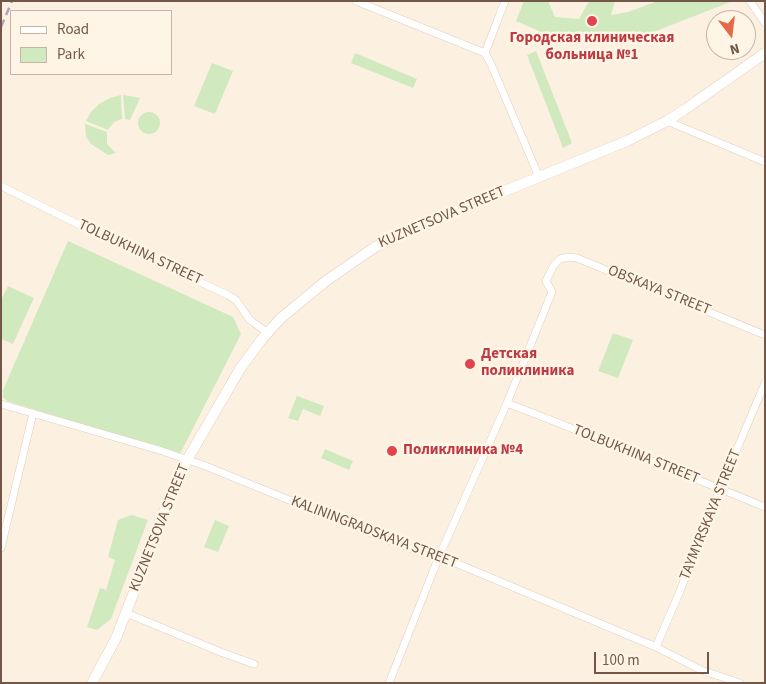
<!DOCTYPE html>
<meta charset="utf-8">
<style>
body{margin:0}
#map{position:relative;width:766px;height:684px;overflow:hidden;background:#fcf1e0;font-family:"Source Sans 3",sans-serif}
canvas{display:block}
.frame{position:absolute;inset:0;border:2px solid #725748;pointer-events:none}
.legend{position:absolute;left:10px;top:10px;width:162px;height:65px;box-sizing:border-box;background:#fff5e6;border:1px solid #c7b6a7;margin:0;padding:6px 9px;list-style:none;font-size:15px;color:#725748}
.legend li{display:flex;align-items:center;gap:10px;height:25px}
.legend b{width:25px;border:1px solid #c7b6a7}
.north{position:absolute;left:706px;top:10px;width:50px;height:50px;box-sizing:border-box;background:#fff5e6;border:1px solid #c7b6a7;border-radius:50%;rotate:165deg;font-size:14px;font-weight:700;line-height:20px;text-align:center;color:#725748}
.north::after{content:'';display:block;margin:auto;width:18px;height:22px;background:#e66945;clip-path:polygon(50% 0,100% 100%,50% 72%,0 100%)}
.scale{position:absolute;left:594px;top:652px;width:115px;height:22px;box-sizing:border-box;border:2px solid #725748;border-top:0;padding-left:6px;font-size:15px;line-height:18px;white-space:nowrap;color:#725748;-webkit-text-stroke:4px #fff5e6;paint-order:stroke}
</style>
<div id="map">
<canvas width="766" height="684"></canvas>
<div class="frame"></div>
<ul class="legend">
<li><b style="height:6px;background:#fff"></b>Road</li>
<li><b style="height:14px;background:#d0e9bf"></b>Park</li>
</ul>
<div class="north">N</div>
<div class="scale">100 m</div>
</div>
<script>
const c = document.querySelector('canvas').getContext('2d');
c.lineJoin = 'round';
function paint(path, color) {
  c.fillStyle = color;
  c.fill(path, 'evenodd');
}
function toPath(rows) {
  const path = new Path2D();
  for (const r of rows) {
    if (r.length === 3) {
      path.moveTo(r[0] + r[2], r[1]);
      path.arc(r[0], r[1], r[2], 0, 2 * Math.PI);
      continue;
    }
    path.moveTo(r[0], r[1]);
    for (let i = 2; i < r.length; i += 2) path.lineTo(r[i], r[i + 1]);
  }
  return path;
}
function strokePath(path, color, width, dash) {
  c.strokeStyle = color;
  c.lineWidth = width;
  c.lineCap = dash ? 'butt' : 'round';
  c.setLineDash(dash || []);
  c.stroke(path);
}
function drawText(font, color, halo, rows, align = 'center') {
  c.font = font + ' "Source Sans 3",sans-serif';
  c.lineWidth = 5;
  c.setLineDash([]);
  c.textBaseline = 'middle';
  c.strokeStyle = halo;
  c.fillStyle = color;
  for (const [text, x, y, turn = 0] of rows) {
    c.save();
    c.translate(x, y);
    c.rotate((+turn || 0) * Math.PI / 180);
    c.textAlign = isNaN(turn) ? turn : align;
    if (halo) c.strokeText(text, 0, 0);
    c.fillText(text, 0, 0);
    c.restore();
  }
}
paint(toPath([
 [524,1,548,1,555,17,579,19,589,1,615,1,611,15,628,12,658,1,733,1,656,31,627,40,587,44,555,38,516,21],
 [536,51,572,143,563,148,527,55],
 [355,53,417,79,413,88,351,63],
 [212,63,233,71,215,114,194,106],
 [121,95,122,119,114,122,108,130,86,121,91,112,99,104,110,98],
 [123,95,140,98,130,120,125,119],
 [149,123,11],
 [85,124,107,132,107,144,116,153,108,155,91,144,86,137],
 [68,241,233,317,241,334,181,452,178,454,7,401,3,397,3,390],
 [8,286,34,298,13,344,1,339,1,300],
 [613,333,633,340,618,378,598,371],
 [297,396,324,406,320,416,303,409,298,421,288,418],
 [325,449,353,461,349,470,321,458],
 [132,515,148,520,111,619,97,630,87,627,100,588,106,590,115,560,108,557,118,520],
 [215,520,229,526,218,552,204,547]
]), '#d0e9bf');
const street = toPath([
 [356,1,485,53,491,64,539,177],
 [750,1,765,23],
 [485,53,505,1],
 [667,121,765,162],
 [1,186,108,239,228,295,236,300,250,320,268,333],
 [507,403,566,426,765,507],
 [1,404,159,450,203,465,363,530,438,559,458,564,656,647,701,670,740,683],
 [1,548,33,413],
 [126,613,223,653,254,664],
 [656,647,680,591,720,489,765,383],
 [389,683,438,559,507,403,552,292,546,281,554,265,560,259,568,257,577,258,765,335]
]);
const secondary = toPath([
 [92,683,116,638,154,541,160,520,187,460,240,369,262,339,281,318,326,281,375,247,429,222,627,141,667,121,684,110,765,53]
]);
strokePath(street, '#e0cdbc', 8);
strokePath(secondary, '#e5ceba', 11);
strokePath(street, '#fff', 7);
strokePath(secondary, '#fff', 10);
strokePath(toPath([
 [1,27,12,1]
]), '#b3a0c4', 2.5, [8, 5]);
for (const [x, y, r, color] of [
 [592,21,6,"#e0444e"],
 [470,364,6,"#e0444e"],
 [392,451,6,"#e0444e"]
]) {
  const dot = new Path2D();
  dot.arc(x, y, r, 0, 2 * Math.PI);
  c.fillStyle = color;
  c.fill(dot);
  strokePath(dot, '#fff5e6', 2);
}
drawText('bold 15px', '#be3a42', '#fff5e6', [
 ["Городская клиническая",592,39,"center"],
 ["больница №1",592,56,"center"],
 ["Детская",481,355],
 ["поликлиника",481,372],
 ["Поликлиника №4",403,451]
], 'left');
drawText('15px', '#725748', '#fff5e6', [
 ["KUZNETSOVA STREET",442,218,-23],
 ["TOLBUKHINA STREET",140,253,25],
 ["OBSKAYA STREET",659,291,22],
 ["TOLBUKHINA STREET",636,455,22],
 ["TAYMYRSKAYA STREET",711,515,-68],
 ["KUZNETSOVA STREET",160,528,-68],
 ["KALININGRADSKAYA STREET",374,533,21]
]);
</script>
